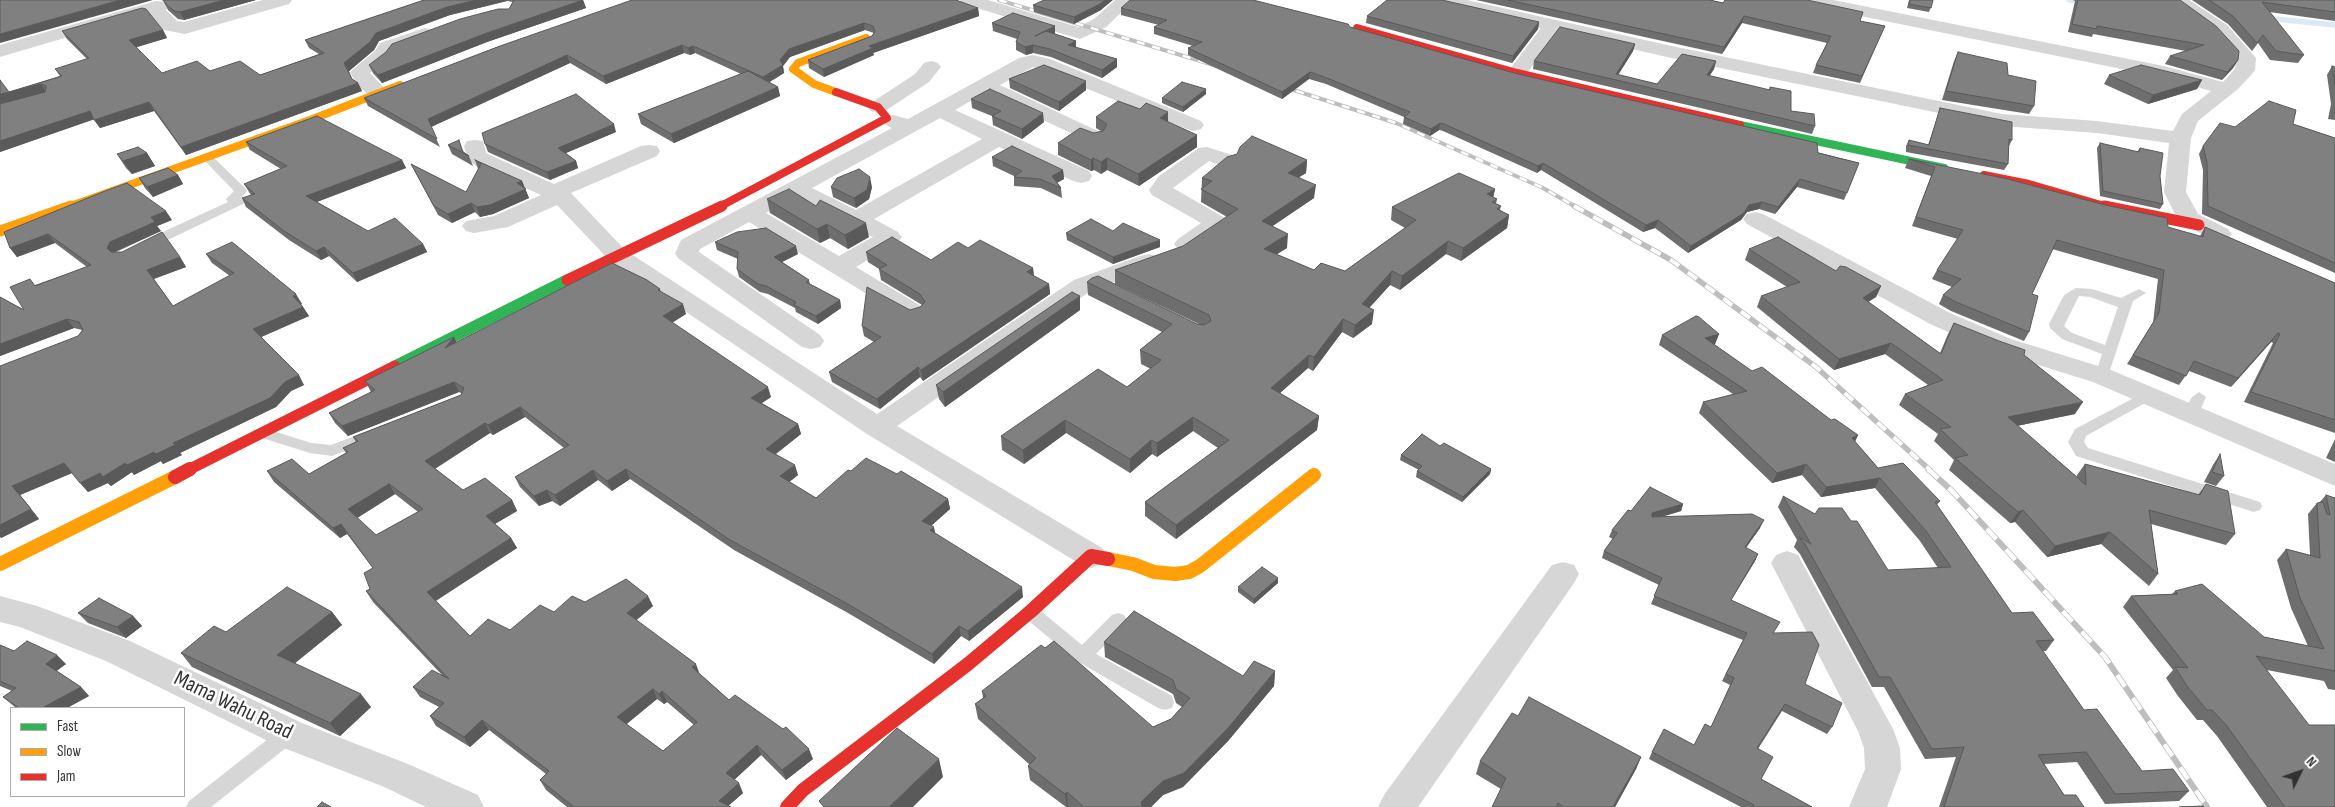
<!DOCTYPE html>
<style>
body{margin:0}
#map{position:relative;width:2335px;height:807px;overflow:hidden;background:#fff;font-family:"Sofia Sans Condensed",sans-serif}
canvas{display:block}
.legend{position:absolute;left:10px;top:707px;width:175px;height:90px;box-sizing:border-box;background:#fff;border:1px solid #adadad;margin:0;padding:6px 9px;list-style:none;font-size:15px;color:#323232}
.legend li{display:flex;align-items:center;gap:10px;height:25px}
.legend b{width:25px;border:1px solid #adadad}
.north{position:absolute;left:2275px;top:747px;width:50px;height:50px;-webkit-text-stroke:4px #fff;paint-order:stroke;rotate:48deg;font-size:14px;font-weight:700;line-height:20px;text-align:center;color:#323232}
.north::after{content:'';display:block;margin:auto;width:18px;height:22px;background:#323232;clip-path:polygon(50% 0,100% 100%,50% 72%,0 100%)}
</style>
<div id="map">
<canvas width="2335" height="807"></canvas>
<ul class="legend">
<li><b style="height:6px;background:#30b455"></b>Fast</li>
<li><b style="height:6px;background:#ff9f0a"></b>Slow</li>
<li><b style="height:6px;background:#e5322d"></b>Jam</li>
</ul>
<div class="north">N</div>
</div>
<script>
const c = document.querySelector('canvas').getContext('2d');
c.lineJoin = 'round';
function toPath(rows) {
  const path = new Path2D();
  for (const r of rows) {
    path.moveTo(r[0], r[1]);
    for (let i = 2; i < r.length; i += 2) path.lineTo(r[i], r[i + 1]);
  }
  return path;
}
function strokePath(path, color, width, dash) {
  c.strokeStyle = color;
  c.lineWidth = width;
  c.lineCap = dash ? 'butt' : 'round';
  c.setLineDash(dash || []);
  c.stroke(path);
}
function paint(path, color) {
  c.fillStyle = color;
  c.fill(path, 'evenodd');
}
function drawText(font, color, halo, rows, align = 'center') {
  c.font = font + ' "Sofia Sans Condensed",sans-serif';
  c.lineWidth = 5;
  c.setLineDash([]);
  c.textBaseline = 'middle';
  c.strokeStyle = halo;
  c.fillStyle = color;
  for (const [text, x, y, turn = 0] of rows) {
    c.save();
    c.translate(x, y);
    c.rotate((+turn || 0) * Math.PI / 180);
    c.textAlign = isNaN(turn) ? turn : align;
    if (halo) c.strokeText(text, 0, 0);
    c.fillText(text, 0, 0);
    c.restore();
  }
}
strokePath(toPath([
 [2069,0,2084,1],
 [2266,18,2335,25]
]), '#dde9f2', 5.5);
paint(toPath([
 [207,153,211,155,245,188,247,191,241,198,245,201,243,204,151,248,141,248,140,245,141,242,228,202,226,199,234,191,203,159,201,157,207,153],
 [2076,288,2092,289,2121,298,2139,289,2146,293,2133,301,2107,379,2097,379,2095,376,2102,354,2062,339,2050,328,2049,324,2064,295,2076,288],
 [2079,296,2090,297,2118,307,2105,345,2072,333,2064,326,2079,296],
 [2149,390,2156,395,2154,398,2086,436,2084,442,2088,448,2260,502,2262,506,2260,510,2254,512,2076,456,2068,442,2075,429,2149,390],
 [2199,392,2206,397,2199,413,2196,417,2191,418,2186,417,2183,413,2192,397,2199,392],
 [264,428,311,443,331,445,374,429,379,430,382,434,379,438,332,456,310,453,259,437,256,433,259,429,264,428],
 [1030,605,1036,607,1082,645,1112,615,1118,613,1124,615,1127,620,1124,625,1096,654,1172,696,1174,702,1172,708,1165,710,1158,708,1077,661,1024,617,1021,612,1024,607,1030,605],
 [289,726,296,728,299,734,296,740,211,807,186,807,189,801,282,728,289,726]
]), '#d6d6d6');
paint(toPath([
 [263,0,292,0,289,4,185,34,164,30,151,15,146,14,0,57,0,45,156,1,165,2,168,6,166,10,177,21,184,22,263,0],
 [960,0,988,0,1078,27,1094,19,1115,0,1134,0,1106,27,1080,39,963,4,960,0],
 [1434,0,1467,0,1667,45,2002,114,2097,121,2173,131,2182,114,2211,91,2161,77,1806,5,1800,4,1797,0,1833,0,2164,66,2223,82,2235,69,2236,59,2213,33,2168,0,2189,0,2227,25,2256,58,2255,70,2252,74,2238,89,2198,121,2191,138,2186,192,2198,214,2228,229,2232,234,2228,239,2220,241,2212,239,2181,223,2177,218,2164,192,2169,143,2097,133,2002,126,1667,57,1558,32,1524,77,1517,79,1510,77,1507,73,1541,28,1437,4,1434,0],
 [425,28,432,30,434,34,432,38,394,51,389,59,370,73,389,93,386,97,379,99,372,97,358,86,350,72,375,51,380,43,425,28],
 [1033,55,1050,59,1201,121,1204,125,1201,129,1194,131,1187,129,1033,67,1000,85,1102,133,1106,137,1102,141,1095,143,1088,141,985,93,955,110,1089,171,1092,176,1089,181,1081,183,1073,181,999,147,874,219,898,232,902,237,898,242,856,267,921,306,925,311,921,316,912,319,903,316,749,222,700,249,699,252,820,335,824,341,820,347,811,349,802,347,679,259,675,254,681,240,892,128,886,125,883,121,886,117,893,115,908,119,1019,58,1033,55],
 [940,118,982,139,856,210,812,188,940,118],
 [796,197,848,225,873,237,839,256,766,213,796,197],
 [931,61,938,63,941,67,929,82,885,111,878,113,871,111,868,107,871,103,915,74,924,63,931,61],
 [475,140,483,141,486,153,492,156,554,184,641,146,649,145,657,146,660,151,657,156,571,193,625,250,877,414,1074,280,1140,256,1149,254,1158,256,1161,261,1158,266,1092,290,897,426,1102,548,1107,556,1102,564,1091,568,1080,564,867,434,609,260,557,205,508,227,474,233,466,231,462,226,466,221,494,216,541,195,476,166,468,160,464,146,467,141,475,140],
 [1207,147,1235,156,1238,161,1235,166,1227,168,1209,161,1173,188,1225,218,1229,223,1225,228,1194,249,1186,251,1178,249,1174,244,1178,239,1201,223,1152,195,1149,190,1159,176,1199,148,1207,147],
 [1755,212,1763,214,1950,313,2011,339,2111,370,2335,464,2335,486,2093,382,1993,351,1932,325,1747,224,1743,219,1747,214,1755,212],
 [1787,551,1798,555,1893,729,1900,748,1901,769,1887,807,1849,807,1865,769,1864,748,1858,731,1771,563,1776,555,1787,551],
 [1563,562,1574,565,1579,574,1574,583,1418,807,1378,807,1384,795,1552,565,1563,562],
 [0,596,37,606,130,641,302,723,408,764,478,795,484,807,426,807,382,786,276,745,106,661,20,627,0,622,0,596]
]), '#d6d6d6');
strokePath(toPath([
 [1740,125,1944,168]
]), '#30b455', 8);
strokePath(toPath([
 [395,366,567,280]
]), '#30b455', 11);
strokePath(toPath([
 [836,92,814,84,793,69,798,63,866,38],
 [68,207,310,120,400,85]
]), '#ff9f0a', 8);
strokePath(toPath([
 [0,231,71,206]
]), '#ff9f0a', 11);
strokePath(toPath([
 [1108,559,1133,564,1154,572,1175,574,1189,572,1200,566,1314,475],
 [0,564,175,477]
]), '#ff9f0a', 14);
strokePath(toPath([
 [1357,28,1517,73,1740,125],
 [1984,175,2029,184,2108,207],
 [719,207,887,118,878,107,836,92]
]), '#e5322d', 8);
strokePath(toPath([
 [2104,206,2199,225],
 [567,280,722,206],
 [188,470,395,366]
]), '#e5322d', 11);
strokePath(toPath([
 [175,477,190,469],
 [787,807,803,790,968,664,1030,612,1091,556,1108,559]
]), '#e5322d', 14);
const railFar2 = toPath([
 [999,0,1217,66],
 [1281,86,1396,123,1543,188,1576,207]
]);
const railFar1 = toPath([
 [1574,206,1671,260,1816,367,1930,470]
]);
const rail = toPath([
 [1928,469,1952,491,2105,657,2207,807]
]);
strokePath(railFar2, '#bebebe', 4);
strokePath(railFar1, '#bebebe', 5.5);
strokePath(rail, '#bebebe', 6);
strokePath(railFar2, '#fff', 2.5, [8]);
strokePath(railFar1, '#fff', 4, [11]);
strokePath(rail, '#fff', 4.5, [14]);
paint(toPath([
 [161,0,256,0,184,20,178,19,168,10,164,2,164,1],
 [424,0,583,0,586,8,487,42,382,83,373,73,369,65,509,9,513,2,507,1,450,15,379,41,374,50,349,71,352,79,358,83,362,91,186,155,154,111,100,128,94,119,0,152,9,92,15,100,9,92,60,76,55,69,87,59,67,39,62,31,163,30,167,38,136,47,162,73,210,71,260,75,319,54,309,48,305,40],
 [1476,0,1710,0,1723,3,1860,21,1885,26,1860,83,1813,73,1816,65,1827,43,1742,23,1722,54],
 [1909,0,1933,0,1929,12,1907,8],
 [2073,0,2180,0,2238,60,2233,68,2222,80,2165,64,2170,56,2186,51,2093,34,2092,37,2068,32,2075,1],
 [2192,0,2335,0,2335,21,2269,12,2304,55,2298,63,2270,60,2258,43,2252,51,2228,24],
 [1033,5,1101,10,1074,24,1034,12],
 [978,8,979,16,873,53,874,55,824,77,809,68,808,60,872,36,874,33,865,30,790,57,783,66,784,73,769,82,778,87,780,96,674,143,641,124,638,114,741,74,695,53,690,55,684,53,606,84,570,63,431,127,440,147,368,106,364,98,500,46],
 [1121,8,1350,27,1518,74,1859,163,1844,200,1797,187,1775,214,1759,209,1747,212,1741,220,1688,253,1655,228,1643,232,1541,170,1537,173,1443,131,1439,130,1430,136,1403,124,1404,117,1326,84,1309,79,1282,99,1188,55,1188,48,1193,46,1154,34,1154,27,1159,25,1121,15],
 [1367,16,1539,22,1538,29,1512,63,1366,23],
 [992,23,1055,34,1076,41,1076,48,1117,59,1117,67,1102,78,1051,57,1033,53,1026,55,1016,50,1016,42,1017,39,993,31],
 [1635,44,1633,51,1618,75,1657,84,1716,61,1714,69,1709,76,1769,90,1770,87,1791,111,1815,126,1812,134,1533,69,1534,61],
 [1958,52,2008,75,2034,106,2029,114,1942,100,1954,61],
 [2332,66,2335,67,2335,120,2328,119,2331,104,2327,75],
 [2109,75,2202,80,2197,89,2148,104,2104,84],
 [1009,79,1086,90,1059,111,1010,88],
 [1206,94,1183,112,1162,103,1162,98],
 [971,99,1044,122,1022,139,993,125,992,116,972,108],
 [1940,108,2012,140,2009,146,2008,164,2004,170,1906,152,1906,146,1909,140,1928,145,1938,115],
 [1096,117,1168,122,1197,135,1197,147,1139,186,1107,170,1101,174,1094,170,1091,171,1058,155,1058,143,1101,131,1096,128],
 [2293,124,2335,138,2335,273,2202,214,2203,170,2199,154,2203,146,2235,127],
 [616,132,566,153,576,161,578,168,550,180,488,152,485,144],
 [459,140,464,153,469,156,473,166,452,154,448,145],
 [246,142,402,160,406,168,317,202,368,231,423,244,427,252,357,282,329,256,321,260,289,240,246,207,242,198,251,195,249,192,244,184,281,169,250,150],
 [2100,143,2137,152,2140,148,2160,176,2163,204,2160,209,2100,196,2097,148],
 [147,153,155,166,132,174,126,168,117,154],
 [992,157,1063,170,1064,179,1057,183,1061,188,1062,198,1041,188,1014,186,1014,176,993,166],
 [1909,159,2168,227,2200,236,2205,227,2335,283,2335,433,2244,402,2273,343,2271,342,2231,387,2189,371,2179,385,2127,364,2153,323,2158,279,2052,249,2032,294,2029,332,2024,341,1951,311,1939,304,1943,295,1952,287,1932,279,1937,270,1958,239,1912,226,1931,176,1905,168],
 [475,160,522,181,529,198,493,214,480,217,475,212,452,223,438,215,411,164,466,192,478,169],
 [1307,160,1306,173,1299,177,1314,198,1272,226,1287,248,1276,254,1314,270,1345,271,1405,228,1391,220,1392,207,1495,189,1493,198,1497,199,1496,204,1501,206,1500,210,1509,215,1507,228,1461,261,1446,254,1400,290,1390,285,1369,308,1372,324,1353,338,1342,332,1313,371,1308,368,1280,393,1319,416,1317,430,1176,539,1145,516,1145,502,1218,448,1193,431,1157,457,1152,454,1130,473,1066,433,1024,464,1002,450,1001,436,1127,387,1151,369,1141,364,1140,350,1162,332,1088,295,1087,282,1197,324,1201,325,1115,284,1115,270,1183,246,1227,217,1201,202,1202,178],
 [178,175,183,184,153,197,145,188,139,178],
 [831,187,872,187,869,199,856,208,833,197],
 [767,199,816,206,869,237,848,249,830,238,820,243,770,213],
 [172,220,157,226,161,231,116,252,180,257,186,267,154,279,173,306,230,276,212,263,206,254,302,304,301,304,309,316,261,337,304,385,291,391,276,407,180,453,182,455,163,464,161,461,134,475,132,472,111,486,108,483,88,492,72,473,20,495,39,519,1,538,78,336,82,330,74,328,0,356,0,297,24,310,35,285,87,267,55,243,17,257,10,248,4,232],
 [1113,231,1160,247,1113,264,1067,240,1066,233],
 [715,242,798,254,782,262,809,280,810,284,840,300,841,308,818,324,796,312,795,308,768,294,760,292,739,277,737,269,738,259,717,250],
 [968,248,1033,268,1034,276,1049,284,1050,294,923,381,920,377,880,409,832,382,829,372,874,342,864,336,862,326,920,307,922,305,881,280,879,269,868,262,866,252,931,260],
 [1749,249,1836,271,1881,286,1876,297,1868,302,1940,353,1948,334,1954,323,2024,355,2075,414,2017,426,2077,477,2077,475,2085,464,2198,495,2206,484,2235,534,2226,545,2151,524,2158,574,2149,586,2101,544,2047,557,2015,522,2010,523,1949,470,1954,460,1934,441,1938,434,1899,405,1905,394,1928,385,1885,354,1834,370,1757,307,1761,296,1787,287,1745,260],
 [660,289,661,292,686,314,672,323,771,397,762,403,798,424,801,434,776,454,798,475,789,482,816,498,851,471,897,474,948,499,950,509,931,526,935,533,1023,597,969,641,961,636,934,664,848,613,734,550,630,479,612,491,598,480,560,506,552,501,539,506,520,487,515,477,564,448,525,417,493,435,490,433,435,469,463,490,512,500,517,511,495,524,511,538,517,548,436,601,470,636,510,630,554,612,585,602,653,606,636,620,699,673,729,700,813,759,786,780,761,755,734,780,743,793,728,806,731,807,567,807,546,790,540,780,546,774,489,730,470,747,436,726,430,716,439,707,420,697,413,687,442,675,373,602,366,591,370,589,373,568,347,534,340,538,274,482,267,471,309,474,346,453,343,448,356,442,353,437,461,395,461,393,459,392,348,436,335,423,329,413,371,392,365,381,457,342],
 [395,494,418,512,376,535,357,518],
 [657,699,664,704,667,702,694,725,663,751,626,724],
 [1080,296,1080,310,945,407,939,399,936,385],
 [1719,334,1715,344,1714,345,1752,371,1831,420,1858,435,1855,442,1878,468,1940,501,1937,505,2012,613,2054,640,2046,651,2042,651,2084,710,2142,771,2189,791,2179,801,2105,804,2077,762,2044,764,2064,795,2084,807,1939,807,1956,757,1925,759,1884,687,1872,687,1800,554,1794,547,1797,540,1778,507,1783,496,1815,514,1851,521,1888,570,1938,568,1920,541,1875,488,1821,497,1802,475,1772,483,1699,413,1703,402,1733,394,1659,345,1662,335],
 [2335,439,2335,462,2326,458],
 [1440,446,1491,469,1490,474,1462,502,1416,477,1417,471,1419,470,1400,460,1401,455],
 [2220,454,2224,476,2216,486,2204,482,2213,465],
 [2326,495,2335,498,2335,690,2328,689,2324,681,2267,670,2335,807,2267,807,2217,736,2203,720,2197,720,2178,696,2166,678,2173,670,2123,607,2131,596,2172,594,2175,591,2264,637,2308,646,2291,608,2277,560,2286,549,2310,555,2308,514,2317,503,2319,503],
 [1683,504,1681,511,1662,517,1760,528,1746,548,1758,554,1755,561,1731,600,1774,633,1805,684,1832,727,1827,734,1782,711,1758,749,1761,779,1812,807,1741,807,1649,759,1652,752,1694,745,1711,727,1730,685,1722,681,1743,640,1651,604,1659,585,1602,558,1604,551,1613,539,1609,537,1612,530,1631,511],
 [1278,583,1254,604,1238,592,1238,587],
 [332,612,342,625,294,663,371,707,340,736,192,667,181,653,226,632],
 [78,613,133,616,142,626,126,638,88,623],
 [1104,642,1243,676,1275,671,1274,686,1228,741,1183,787,1163,795,1151,807,1066,807,1030,780,1028,766,1029,764,978,719,975,704,983,698,982,691,1153,727,1171,719,1182,707,1176,703,1173,694,1105,657],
 [0,645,14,651,66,664,56,671,81,687,89,696,67,708,16,708,3,697,12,691,0,686],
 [1518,716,1641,757,1636,769,1615,807,1492,807,1501,789,1476,774,1480,761]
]), '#6e6e6e');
paint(toPath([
 [120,0,153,0,0,43,0,34],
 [224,0,256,0,184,20,180,12],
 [477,0,506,0,507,1,450,15,379,41,374,50,348,72,344,63,376,33,447,7],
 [583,0,586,8,487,42,382,83,378,75,484,34],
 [1105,0,1113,0,1101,10,1074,24,1074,17],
 [978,8,979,16,873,53,874,55,824,77,823,69,869,46],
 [1744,16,1742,23,1722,54,1724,47],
 [1539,22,1538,29,1512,63,1513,56],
 [864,23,865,30,790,57,783,66,784,73,765,85,763,77,780,60,789,49],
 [1055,26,1055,34,1035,36],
 [163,30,167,38,134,48,129,40],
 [1076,41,1076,49,1068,45],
 [1635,44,1633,51,1615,80,1616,74],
 [682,45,684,53,606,84,603,76],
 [1033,45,1033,53,1026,55,1025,47],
 [693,46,695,53,690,55,688,48],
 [567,55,570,63,431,127,428,119],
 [1117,59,1117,67,1102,78,1102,70],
 [2238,60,2233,68,2222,80,2227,72],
 [1716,61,1714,69,1705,83,1707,75],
 [1310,72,1309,79,1282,99,1282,92],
 [2202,80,2197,89,2148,104,2153,95],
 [1086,81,1086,90,1059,111,1059,102],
 [358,83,362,91,186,155,181,147],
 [41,84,46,92,15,100,9,92],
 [778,87,780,96,674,143,671,134],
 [1206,89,1206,94,1183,112,1183,107],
 [9,92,15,100,0,104,0,94],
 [149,102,154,111,100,128,94,120],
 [90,111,95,119,0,152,0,141],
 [1168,112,1168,124,1160,118],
 [1043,113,1044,122,1022,139,1022,129],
 [1440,123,1439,130,1430,136,1431,129],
 [614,124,616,132,561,155,558,148],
 [1197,135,1197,147,1139,186,1138,174],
 [147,153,155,166,132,174,123,161],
 [1093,158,1094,170,1091,171,1091,160],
 [1107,158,1107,170,1101,174,1101,162],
 [402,160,406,168,311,204,306,196],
 [1307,160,1306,173,1287,185,1288,173],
 [576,161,578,168,550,180,547,172],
 [1543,163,1541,170,1537,173,1538,166],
 [1063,170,1064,179,1052,185,1052,176],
 [178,175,183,184,153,197,147,187],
 [870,177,872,187,869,199,856,208,854,198],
 [1800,179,1797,187,1775,214,1778,207],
 [522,181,529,198,493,214,480,217,477,207,517,183],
 [1316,185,1314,198,1261,234,1262,221],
 [1495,189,1492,202,1487,194],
 [1762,202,1759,209,1747,212,1741,220,1688,253,1691,246,1749,205],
 [471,203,475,212,452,223,448,214],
 [166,211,172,220,157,226,161,231,116,251,113,257,107,248,110,242,151,217],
 [1509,215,1507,228,1461,261,1463,248],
 [1658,220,1655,228,1643,232,1646,225],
 [866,223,869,237,848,249,845,235],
 [827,224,830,238,820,243,817,229],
 [48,234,55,243,17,257,10,248],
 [1288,234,1287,248,1263,263,1264,249],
 [1160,240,1160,247,1113,264,1113,257],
 [1448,241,1446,254,1400,290,1402,276],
 [423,244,427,252,357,282,353,273],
 [796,246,798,254,776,265,774,257],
 [324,247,329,256,321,260,316,251],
 [180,257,186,267,153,279,147,270],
 [1033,268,1034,279,1027,272],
 [1392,271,1390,285,1360,318,1362,304],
 [1049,284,1050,294,923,381,921,370],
 [1881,286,1876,297,1857,309,1863,298],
 [296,294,302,304,298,305,293,296],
 [1080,296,1080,310,945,407,943,392],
 [840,300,841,308,818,324,816,316],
 [683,304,686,314,666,326,663,316],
 [303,307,309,316,259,338,253,329],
 [1374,310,1372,324,1353,338,1355,325],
 [67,319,74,328,0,356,0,344],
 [1343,319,1342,332,1313,371,1314,357],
 [2278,333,2271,342,2231,387,2238,378],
 [1719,334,1715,344,1701,348,1705,338],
 [454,337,459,347,445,348],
 [1891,343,1885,354,1834,370,1839,359],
 [1309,355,1308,368,1270,402,1271,388],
 [918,367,920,377,880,409,877,399],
 [299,375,304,385,291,391,276,407,180,453,182,455,163,464,156,454,173,443,285,382],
 [454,382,459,392,348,436,342,426],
 [768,387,771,397,754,408,751,398],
 [2083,402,2075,414,2001,429,2008,417],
 [520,407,525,417,493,435,488,425],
 [1319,416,1317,430,1176,539,1176,525],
 [1193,417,1193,431,1157,457,1157,443],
 [1065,420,1066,433,1024,464,1023,450],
 [485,423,490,433,431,471,425,461],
 [798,424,801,434,769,459,766,449],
 [1858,435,1853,445,1852,438],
 [1151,440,1152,454,1130,473,1130,459],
 [154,452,161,461,134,475,127,465],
 [64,463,72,473,20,495,39,519,1,538,0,537,0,525,12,486],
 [125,463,132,472,111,486,108,483,88,492,80,483,100,473],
 [1806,464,1802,475,1772,483,1777,473],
 [795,465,798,475,783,487,780,476],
 [626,469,630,479,612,491,607,481],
 [1491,469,1490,474,1462,502,1463,497],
 [593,470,598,480,560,506,555,495],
 [1880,478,1875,488,1821,497,1826,487],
 [389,484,395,494,354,520,348,509],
 [547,490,552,501,539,506,534,496],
 [948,499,950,509,924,532,922,521],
 [512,500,517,511,491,526,486,516],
 [1683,504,1681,511,1649,520,1652,513],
 [2023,510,2015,522,2010,523,2018,512],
 [1764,520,1760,528,1741,554,1745,547],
 [341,524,347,534,340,538,333,528],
 [934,527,936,537,930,530],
 [2110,532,2101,544,2047,557,2055,546],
 [511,538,517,548,433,602,427,592],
 [1758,554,1755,561,1727,607,1731,600],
 [1278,578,1278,583,1254,604,1254,599],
 [1022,587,1023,597,969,641,968,631],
 [648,596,653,606,632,624,627,613],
 [332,612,342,625,288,669,277,655],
 [133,616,142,626,126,638,117,627],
 [959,626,961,636,934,664,932,654],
 [57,655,66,664,54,673,46,664],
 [696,664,700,675,692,667],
 [1275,671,1274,686,1228,741,1183,787,1163,795,1151,807,1141,807,1141,802],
 [81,687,89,696,67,708,42,708],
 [653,689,657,699,622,728,617,717],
 [662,691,667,702,664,704,659,694],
 [361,694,371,707,340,736,330,723],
 [482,720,489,730,470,747,464,737],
 [757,745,761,755,731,783,726,773],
 [809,749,813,759,786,780,782,770],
 [1641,757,1636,769,1615,807,1613,807],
 [939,759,943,777,913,807,889,807],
 [739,783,743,793,727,807,719,801],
 [1067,792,1068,807,1067,807,1065,794]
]), '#5a5a5a');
const building = toPath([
 [0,0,120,0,0,34,0,0],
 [164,0,224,0,180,12,174,11,164,2,164,0],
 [424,0,477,0,447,7,376,33,370,42,344,63,352,79,358,83,181,147,149,102,94,120,90,111,0,141,0,104,45,92,46,86,41,84,9,92,62,76,55,69,89,58,62,31,142,8,146,9,163,30,129,40,162,73,197,61,210,71,240,61,260,75,324,53,305,40,424,0],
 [514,0,583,0,484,34,378,75,369,65,386,52,392,44,460,19,498,9,509,9,514,0],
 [632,0,956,0,978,8,869,46,873,48,823,69,808,60,872,36,875,31,873,26,864,23,789,49,780,60,783,65,763,77,693,46,688,48,682,45,603,76,567,55,428,119,437,139,364,98,500,46,632,0],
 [1044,0,1105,0,1100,4,1074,17,1033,5,1044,0],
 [1130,0,1253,0,1348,24,1350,27,1518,74,1817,143,1818,153,1859,163,1847,193,1800,179,1778,207,1762,202,1749,205,1744,213,1691,246,1658,220,1646,225,1543,163,1538,166,1444,124,1440,123,1431,129,1404,117,1410,112,1327,78,1310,72,1282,92,1188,48,1202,42,1154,27,1167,20,1121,8,1130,0],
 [1387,0,1442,0,1539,22,1513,56,1367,16,1387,0],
 [1508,0,1710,0,1723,3,1725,0,1807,0,1863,12,1860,21,1885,26,1862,76,1816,65,1831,36,1744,16,1724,47,1508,0],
 [1910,0,1933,0,1931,8,1909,4,1910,0],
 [2078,0,2180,0,2216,26,2239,51,2238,60,2227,72,2170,56,2204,45,2097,26,2096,29,2072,24,2078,0],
 [2209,0,2335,0,2335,12,2262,2,2304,55,2276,51,2263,35,2257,43,2233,16,2209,0],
 [1013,13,1055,26,1035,36,1046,31,1076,41,1068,45,1117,59,1102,70,1050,49,1033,45,1025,47,1016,42,1020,32,992,23,1013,13],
 [1560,27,1635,44,1616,74,1657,84,1682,54,1716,61,1707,75,1770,90,1770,87,1791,91,1791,111,1814,114,1815,126,1534,61,1560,27],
 [1958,52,2007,63,2008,75,2036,81,2034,106,1946,91,1958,52],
 [1044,65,1086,81,1059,102,1009,79,1044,65],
 [2141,65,2202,80,2153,95,2109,75,2141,65],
 [2332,66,2335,67,2335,84,2332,66],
 [748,71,778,87,671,134,638,114,748,71],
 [0,80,9,92,0,94,0,80],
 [1182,82,1206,89,1183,107,1162,98,1182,82],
 [990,89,1043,113,1022,129,992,116,1001,111,971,99,990,89],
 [576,94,614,124,558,148,576,161,547,172,485,144,482,133,576,94],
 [1118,101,1140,109,1146,103,1168,112,1160,118,1197,135,1138,174,1107,158,1101,162,1093,158,1091,160,1058,143,1080,128,1094,133,1103,131,1107,124,1096,117,1118,101],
 [2269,101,2296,110,2293,124,2335,138,2335,263,2208,206,2207,162,2203,146,2220,123,2235,127,2269,101],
 [1940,108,2012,122,2012,140,2009,139,2008,164,1908,145,1909,140,1929,145,1940,108],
 [317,116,402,160,306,196,368,231,395,218,423,244,353,273,324,247,316,251,284,231,242,198,255,194,244,184,287,166,246,142,317,116],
 [1252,136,1307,160,1288,173,1316,185,1262,221,1288,234,1264,249,1314,270,1321,263,1345,271,1416,220,1392,207,1459,173,1495,189,1487,194,1497,199,1492,202,1501,206,1497,209,1509,215,1463,248,1448,241,1402,276,1392,271,1362,304,1374,310,1355,325,1343,319,1314,357,1309,355,1271,388,1319,416,1176,525,1145,502,1229,440,1193,417,1157,443,1151,440,1130,459,1065,420,1023,450,1001,436,1098,369,1127,387,1161,360,1140,350,1172,324,1087,282,1092,278,1098,276,1197,324,1204,325,1211,321,1209,315,1115,270,1183,246,1238,209,1201,189,1212,181,1202,178,1227,157,1237,154,1240,147,1252,136],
 [459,140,462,151,469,156,448,145,459,140],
 [2100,143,2139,152,2140,148,2163,153,2160,176,2163,204,2103,191,2100,143],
 [1012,146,1063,170,1052,176,1061,188,1040,179,1014,177,1022,171,992,157,1012,146],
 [138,147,147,153,123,161,117,154,138,147],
 [1909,159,2008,179,2105,205,2167,218,2168,227,2203,237,2205,227,2335,283,2335,420,2251,392,2280,334,2278,333,2238,378,2194,361,2186,376,2133,355,2159,313,2164,270,2057,240,2032,294,2038,296,2029,332,1956,302,1943,295,1961,279,1937,270,1963,230,1916,217,1935,167,1909,159],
 [475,160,522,181,517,183,526,189,490,205,477,207,471,203,448,214,434,206,411,164,466,192,481,164,475,160],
 [168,168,178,175,147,187,139,178,168,168],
 [859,169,870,177,867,190,854,198,831,187,837,178,859,169],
 [127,183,166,211,151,217,155,222,110,242,107,248,111,252,122,252,162,232,180,257,147,270,173,306,234,273,206,254,232,242,296,294,293,296,303,307,253,329,299,375,285,382,270,398,173,443,175,445,156,454,154,452,127,465,125,463,103,477,100,473,80,483,64,463,12,486,31,509,0,525,0,366,78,336,83,330,79,322,67,319,0,344,0,297,24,310,10,287,30,279,35,286,91,265,48,234,10,248,4,232,105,191,127,183],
 [789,189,816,206,820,200,866,223,845,235,827,224,817,229,767,199,789,189],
 [1091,219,1113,231,1123,223,1160,240,1113,257,1066,233,1091,219],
 [766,228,796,246,774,257,809,280,806,282,840,300,816,316,794,305,796,302,766,286,758,284,737,269,738,252,715,242,737,232,766,228],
 [892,237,931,260,958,242,968,248,980,240,1033,268,1027,272,1049,284,921,370,918,367,877,399,829,372,881,337,862,326,867,287,910,310,920,307,925,302,920,294,879,269,887,265,866,252,892,237],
 [1778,237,1836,271,1840,266,1846,267,1881,286,1863,298,1941,354,1954,323,1999,341,2025,350,2024,355,2083,402,2008,417,2086,485,2085,464,2200,495,2206,484,2228,491,2235,534,2149,510,2158,574,2110,532,2055,546,2023,510,2018,512,1955,458,1968,455,1940,429,1951,427,1905,394,1943,380,1891,343,1839,359,1761,296,1800,282,1749,249,1778,237],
 [612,263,647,280,660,289,658,290,683,304,663,316,768,387,751,398,798,424,766,449,795,465,780,476,816,498,848,470,851,471,866,458,897,474,901,471,948,499,922,521,934,527,930,530,1022,587,968,631,959,626,932,654,846,603,730,540,626,469,607,481,593,470,555,495,547,490,534,496,515,477,569,445,520,407,488,425,485,423,425,461,463,490,485,478,512,500,486,516,511,538,427,592,470,636,488,619,510,630,540,605,554,612,572,596,585,602,626,579,648,596,627,613,696,664,692,667,729,700,735,695,783,729,786,727,809,749,782,770,757,745,726,773,739,783,719,801,731,807,574,807,540,780,549,771,482,720,464,737,430,716,444,703,413,687,432,670,449,679,366,591,370,589,364,573,373,568,341,524,333,528,267,471,292,459,309,474,348,452,343,448,358,441,353,437,461,395,464,388,454,382,342,426,329,413,375,390,365,381,454,337,445,348,612,263],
 [389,484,423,509,376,535,348,509,389,484],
 [653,689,659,694,662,691,697,722,663,751,617,717,653,689],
 [1072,292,1080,296,943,392,936,385,1072,292],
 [1696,316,1699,317,1719,334,1705,338,1752,371,1762,367,1831,420,1835,419,1858,435,1852,438,1878,468,1903,463,1940,501,1935,502,2012,613,2033,612,2054,640,2036,641,2084,710,2097,709,2142,771,2173,769,2189,791,2115,794,2086,752,2038,755,2064,795,2076,795,2084,807,1944,807,1964,747,1932,749,1890,677,1879,677,1805,544,1799,537,1811,544,1783,496,1815,514,1819,508,1842,508,1851,521,1857,521,1888,570,1951,567,1926,531,1880,478,1826,487,1806,464,1777,473,1703,402,1747,391,1662,335,1696,316],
 [1422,434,1440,446,1444,443,1491,469,1463,497,1417,471,1422,466,1401,455,1422,434],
 [2220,454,2224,476,2212,472,2220,454],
 [1650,487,1683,504,1652,513,1652,517,1752,514,1764,520,1745,547,1758,554,1731,600,1780,622,1773,633,1812,632,1819,645,1805,684,1842,703,1832,727,1785,704,1757,748,1773,757,1761,779,1812,807,1753,807,1754,805,1652,752,1664,729,1694,745,1705,724,1711,727,1734,678,1726,674,1747,633,1654,596,1662,578,1604,551,1617,533,1612,530,1628,510,1631,511,1650,487],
 [2326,495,2335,498,2335,672,2335,671,2256,656,2309,725,2335,725,2335,807,2285,807,2227,726,2212,710,2207,710,2187,686,2175,667,2188,668,2131,596,2178,594,2175,591,2202,584,2264,637,2324,649,2300,598,2286,549,2320,558,2317,503,2323,502,2327,514,2330,515,2326,495],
 [1262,567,1278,578,1254,599,1238,587,1262,567],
 [287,587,332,612,277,655,361,694,330,723,181,653,214,626,226,632,287,587],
 [99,598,133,616,117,627,78,613,99,598],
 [1134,611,1243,676,1254,661,1275,671,1229,727,1184,773,1163,781,1141,802,1142,807,1084,807,1067,792,1065,794,1028,766,1036,758,975,704,986,696,982,691,1041,645,1045,648,1054,641,1153,727,1171,719,1190,698,1176,689,1173,680,1104,642,1134,611],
 [27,641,57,655,46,664,81,687,42,708,19,708,3,697,16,688,0,681,0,645,14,651,27,641],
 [1529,697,1641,757,1613,807,1564,807,1558,803,1556,807,1492,807,1506,778,1480,761,1512,713,1518,716,1529,697],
 [897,728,939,759,889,807,824,807,819,801,897,728],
 [322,802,331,807,317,807,322,802],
 [2203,806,2204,807,2179,807,2203,806]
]);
paint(building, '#808080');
strokePath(building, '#5a5a5a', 1);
drawText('22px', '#323232', '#fff', [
 ["Mama Wahu Road",233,706,26]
]);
</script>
